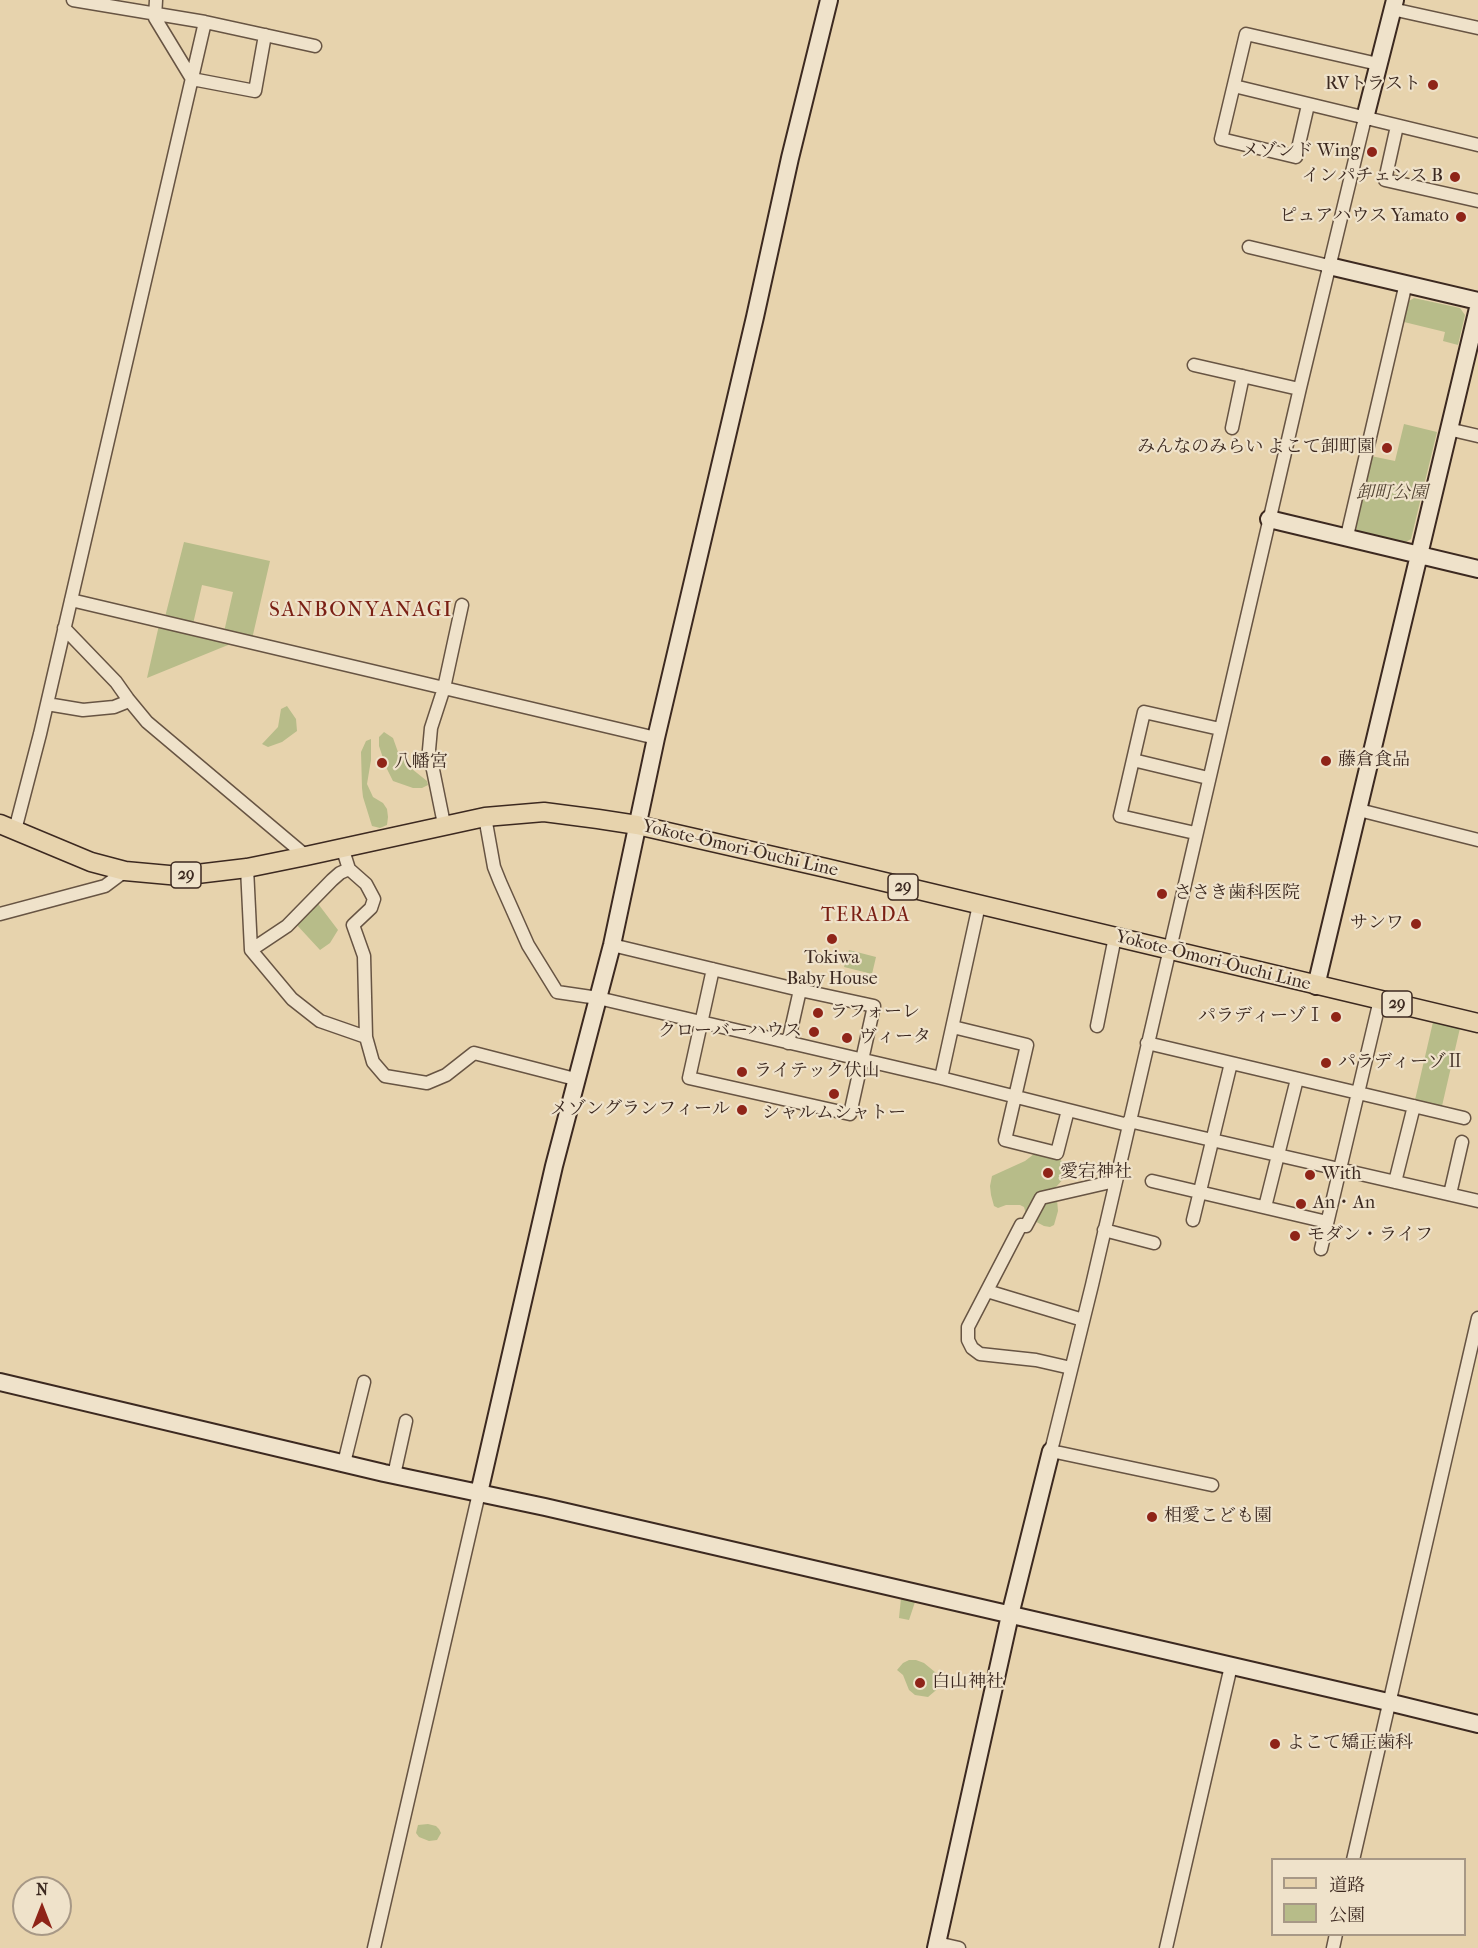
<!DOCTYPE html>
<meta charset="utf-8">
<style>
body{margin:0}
#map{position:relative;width:1478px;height:1948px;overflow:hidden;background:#e7d3ad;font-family:"IM FELL French Canon","Noto Serif JP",serif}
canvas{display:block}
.legend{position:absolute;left:1271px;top:1858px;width:195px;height:78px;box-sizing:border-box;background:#efe2ca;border:2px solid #a79886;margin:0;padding:8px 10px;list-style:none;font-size:18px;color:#3c2920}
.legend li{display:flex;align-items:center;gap:12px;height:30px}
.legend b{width:30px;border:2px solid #a79886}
.north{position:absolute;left:12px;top:1876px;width:60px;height:60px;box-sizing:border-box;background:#efe2ca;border:2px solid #a79886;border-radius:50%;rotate:0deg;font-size:16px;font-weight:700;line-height:24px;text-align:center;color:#3c2920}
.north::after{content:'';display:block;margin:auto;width:21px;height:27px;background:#8f2418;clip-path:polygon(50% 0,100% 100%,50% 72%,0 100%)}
</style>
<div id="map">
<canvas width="1478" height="1948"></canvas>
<ul class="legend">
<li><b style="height:8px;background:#e7d3ad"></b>道路</li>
<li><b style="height:16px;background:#b7bc89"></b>公園</li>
</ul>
<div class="north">N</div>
</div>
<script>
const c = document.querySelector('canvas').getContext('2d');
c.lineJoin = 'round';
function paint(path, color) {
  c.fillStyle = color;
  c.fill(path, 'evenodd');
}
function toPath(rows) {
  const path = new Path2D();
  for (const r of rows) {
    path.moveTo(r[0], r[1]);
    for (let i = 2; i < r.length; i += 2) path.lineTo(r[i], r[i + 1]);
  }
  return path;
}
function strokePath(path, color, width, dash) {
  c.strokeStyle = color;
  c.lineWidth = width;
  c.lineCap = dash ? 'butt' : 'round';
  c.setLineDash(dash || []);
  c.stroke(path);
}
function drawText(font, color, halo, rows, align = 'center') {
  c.font = font + ' "IM FELL French Canon","Noto Serif JP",serif';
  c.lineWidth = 4.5;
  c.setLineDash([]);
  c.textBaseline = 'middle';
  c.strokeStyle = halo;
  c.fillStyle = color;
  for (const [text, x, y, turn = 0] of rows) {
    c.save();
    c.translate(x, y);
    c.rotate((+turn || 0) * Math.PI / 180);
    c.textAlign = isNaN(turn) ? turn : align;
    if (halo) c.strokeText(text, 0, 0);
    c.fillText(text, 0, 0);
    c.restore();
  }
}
paint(toPath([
 [1414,298,1460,308,1465,315,1458,345,1443,341,1445,332,1404,322,1409,301],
 [1404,424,1437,432,1411,539,1406,542,1358,532,1355,526,1371,456,1395,461],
 [184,542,270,561,252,639,224,632,233,592,202,585,193,624,165,617],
 [159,625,230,641,228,645,147,678],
 [287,706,296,719,297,731,282,742,268,747,262,744,278,727,281,709],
 [384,732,393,738,398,752,407,765,427,781,428,785,422,788,413,788,393,781,386,767,379,746,379,737],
 [371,739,371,760,367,784,373,797,383,803,387,809,388,817,387,825,380,828,372,826,363,797,362,788,361,752,366,741],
 [316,901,338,930,330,943,320,950,295,923],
 [849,950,876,957,872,974,844,967],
 [1433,1022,1460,1028,1442,1106,1415,1100],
 [1038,1151,1059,1159,1063,1162,1065,1170,1065,1177,1056,1187,1058,1211,1054,1225,1050,1227,1044,1226,1027,1217,1024,1207,1020,1205,1006,1205,998,1208,994,1206,991,1195,990,1186,992,1176,1025,1161],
 [901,1598,915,1602,909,1620,899,1618],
 [909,1660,916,1660,924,1663,941,1677,941,1686,928,1697,915,1695,909,1690,903,1675,897,1670,903,1663],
 [428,1824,436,1826,439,1829,441,1833,437,1840,429,1841,419,1837,416,1833,418,1825]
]), '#b7bc89');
const street = toPath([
 [73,0,205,22,315,46],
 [156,0,155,18,192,79,255,91,265,35],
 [1392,9,1478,28],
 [1234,86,1478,145],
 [1308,105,1296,157,1221,139,1246,34,1378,64],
 [1397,126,1385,180,1478,201],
 [1249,247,1329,266],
 [1194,365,1299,389],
 [1232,428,1243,376],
 [1448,429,1478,436],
 [1347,536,1406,283],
 [71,600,656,738],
 [64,628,116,682,128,699,147,722,306,856],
 [47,704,83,710,114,707,129,701],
 [1133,760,1208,778],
 [1359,810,1478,840],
 [485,817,494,867,500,882,528,945,557,992,598,998,941,1078,1128,1125],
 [444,824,429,750,431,728,444,688,462,605],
 [15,830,40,734,205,22],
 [1195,833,1120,816,1144,712,1220,729],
 [342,847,349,869,366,884,374,899,371,908,353,925,364,956,366,1037],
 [247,868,251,950,292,999,320,1021,366,1037,373,1062,385,1076,427,1083,446,1075,474,1053,575,1079],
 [0,914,105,886,125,871],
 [612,945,800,990],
 [251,950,287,926,332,880,340,873,349,869],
 [713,969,689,1078,850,1114,874,1006,800,990,788,1043],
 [1097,1026,1115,937],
 [953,1027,1027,1045,1005,1140,1057,1153,1068,1110],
 [1147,1043,1464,1118],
 [941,1078,979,905],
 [1129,1121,1478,1201],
 [1152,1181,1327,1222],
 [1395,1182,1414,1106],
 [1450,1194,1462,1142],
 [1265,1207,1297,1079],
 [1193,1220,1231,1063],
 [1104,1230,1154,1243],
 [1321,1249,1380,1000],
 [987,1291,1083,1320],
 [1071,1368,1036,1360,980,1354,972,1348,968,1340,968,1327,1021,1225,1026,1226,1041,1198,1115,1181],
 [344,1463,364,1382],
 [394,1475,406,1421],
 [1212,1485,1051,1451,1092,1285,1300,388,1365,118],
 [1353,1860,1478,1318],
 [937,1943,959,1948],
 [374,1948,479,1493],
 [1166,1948,1231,1666],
 [1333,1948,1336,1934]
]);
const secondary = toPath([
 [1365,118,1395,0],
 [1329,266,1478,301],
 [1269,519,1478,569],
 [1316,986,1478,308],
 [0,1382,384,1473,545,1507,1388,1702,1478,1724],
 [479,1493,554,1166,612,945,656,738,755,317,790,158,829,0],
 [936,1948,1010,1615,1051,1451]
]);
const primary = toPath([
 [0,824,91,862,125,871,180,876,247,868,306,856,485,817,544,812,598,819,637,825,826,868,1478,1023]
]);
strokePath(street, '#675443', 15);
strokePath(secondary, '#3c2920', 20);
strokePath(primary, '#3c2920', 21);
strokePath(street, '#efe2ca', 12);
strokePath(secondary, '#efe2ca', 16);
strokePath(primary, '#e7d3ad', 18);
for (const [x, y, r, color] of [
 [1433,85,6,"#8f2418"],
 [1372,152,6,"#8f2418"],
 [1455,177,6,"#8f2418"],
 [1461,217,6,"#8f2418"],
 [1387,448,6,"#8f2418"],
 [1326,761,6,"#8f2418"],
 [382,763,6,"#8f2418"],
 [1162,894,6,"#8f2418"],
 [1416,924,6,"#8f2418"],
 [832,939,6,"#8f2418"],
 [818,1013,6,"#8f2418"],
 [1336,1017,6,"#8f2418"],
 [814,1032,6,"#8f2418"],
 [847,1038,6,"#8f2418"],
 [1326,1063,6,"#8f2418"],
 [742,1072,6,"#8f2418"],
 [834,1094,6,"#8f2418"],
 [742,1110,6,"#8f2418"],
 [1048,1173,6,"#8f2418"],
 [1310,1175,6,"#8f2418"],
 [1301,1204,6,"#8f2418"],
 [1295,1236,6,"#8f2418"],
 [1152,1517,6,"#8f2418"],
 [920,1683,6,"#8f2418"],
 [1275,1744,6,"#8f2418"]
]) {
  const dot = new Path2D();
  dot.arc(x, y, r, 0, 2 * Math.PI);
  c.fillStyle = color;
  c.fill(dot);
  strokePath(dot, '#efe2ca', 2);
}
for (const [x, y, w] of [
 [186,875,30],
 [903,887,30],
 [1397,1004,30]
]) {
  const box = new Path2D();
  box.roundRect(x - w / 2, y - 13, w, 26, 4.5);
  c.fillStyle = '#efe2ca';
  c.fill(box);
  strokePath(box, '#3c2920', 1.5);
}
drawText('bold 16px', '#3c2920', null, [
 ["29",186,875],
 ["29",903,887],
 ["29",1397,1004]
]);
drawText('18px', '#3c2920', '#efe2ca', [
 ["RVトラスト",1421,85,"right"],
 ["メゾンド Wing",1360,152,"right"],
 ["インパチェンス B",1443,177,"right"],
 ["ピュアハウス Yamato",1449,217,"right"],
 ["みんなのみらい よこて卸町園",1375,448,"right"],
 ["藤倉食品",1338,761],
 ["八幡宮",394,763],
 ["ささき歯科医院",1174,894],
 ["サンワ",1404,924,"right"],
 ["Tokiwa",832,959,"center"],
 ["Baby House",832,980,"center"],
 ["ラフォーレ",830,1013],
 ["パラディーゾⅠ",1324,1017,"right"],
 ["クローバーハウス",802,1032,"right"],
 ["ヴィータ",859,1038],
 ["パラディーゾⅡ",1338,1063],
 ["ライテック伏山",754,1072],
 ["メゾングランフィール",730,1110,"right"],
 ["シャルムシャトー",834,1114,"center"],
 ["愛宕神社",1060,1173],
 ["With",1322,1175],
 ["An・An",1313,1204],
 ["モダン・ライフ",1307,1236],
 ["相愛こども園",1164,1517],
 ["白山神社",932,1683],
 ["よこて矯正歯科",1287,1744]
], 'left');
drawText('italic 18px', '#554635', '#efe2ca', [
 ["卸町公園",1392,494]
]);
drawText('18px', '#3c2920', '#efe2ca', [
 ["Yokote-Ōmori-Ōuchi Line",740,849,13],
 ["Yokote-Ōmori-Ōuchi Line",1213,961,14]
]);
c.letterSpacing = '1.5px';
drawText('20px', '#7a1f14', '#efe2ca', [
 ["TERADA",866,916]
]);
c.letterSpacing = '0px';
c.letterSpacing = '1.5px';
drawText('21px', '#7a1f14', '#efe2ca', [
 ["SANBONYANAGI",361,611]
]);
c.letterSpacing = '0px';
</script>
